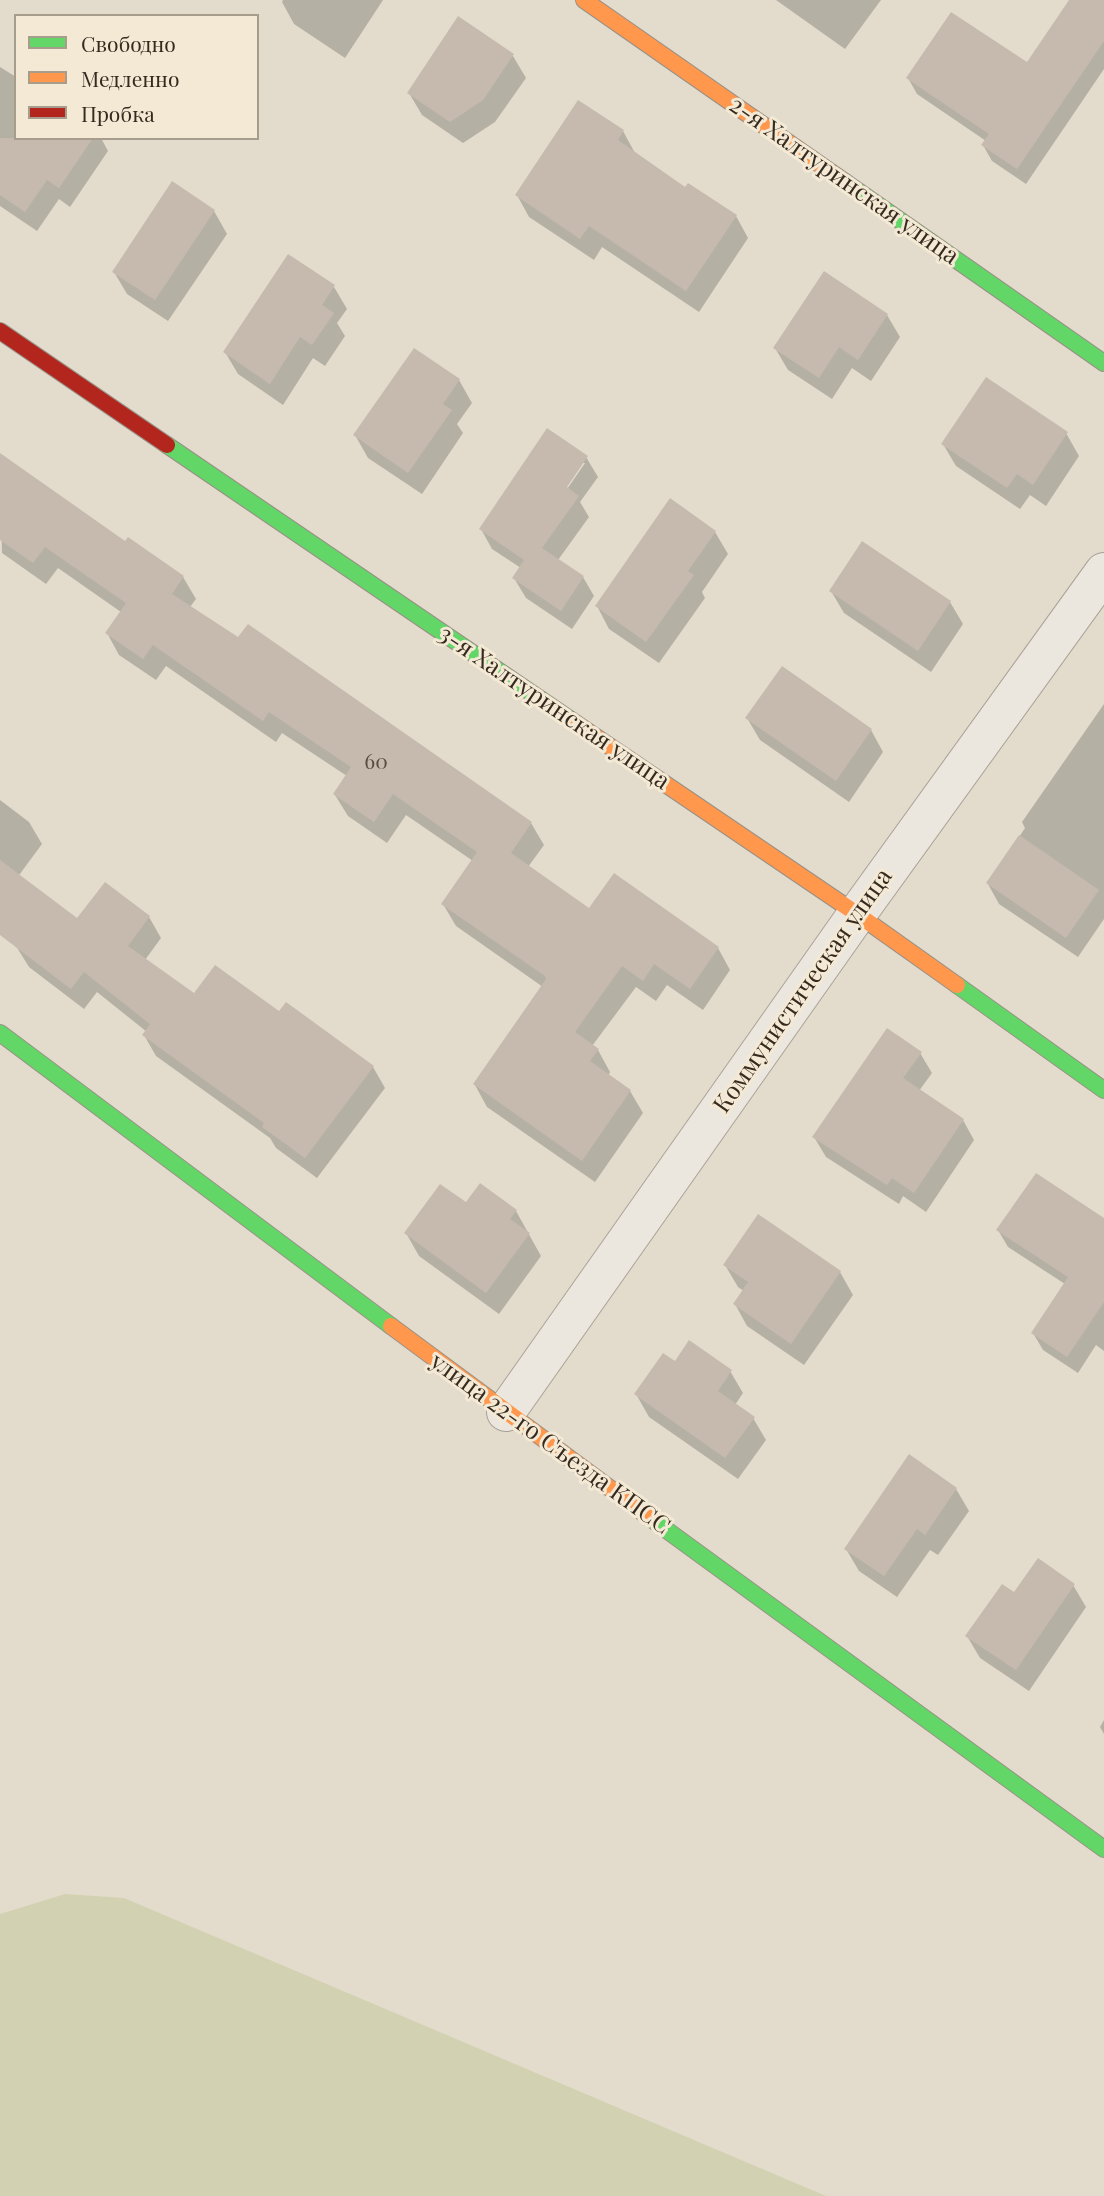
<!DOCTYPE html>
<meta charset="utf-8">
<style>
body{margin:0}
#map{position:relative;width:1104px;height:2196px;overflow:hidden;background:#e3dccd;font-family:"Playfair Display",serif}
canvas{display:block}
.legend{position:absolute;left:14px;top:14px;width:245px;height:126px;box-sizing:border-box;background:#f3e9d4;border:2px solid #a79d8c;margin:0;padding:9px 12px;list-style:none;font-size:21px;color:#362a1f}
.legend li{display:flex;align-items:center;gap:14px;height:35px}
.legend b{width:35px;border:2px solid #a79d8c}
</style>
<div id="map">
<canvas width="1104" height="2196"></canvas>
<ul class="legend">
<li><b style="height:9px;background:#63d668"></b>Свободно</li>
<li><b style="height:9px;background:#ff974d"></b>Медленно</li>
<li><b style="height:9px;background:#b3261e"></b>Пробка</li>
</ul>
</div>
<script>
const c = document.querySelector('canvas').getContext('2d');
c.lineJoin = 'round';
function paint(path, color) {
  c.fillStyle = color;
  c.fill(path, 'evenodd');
}
function toPath(rows) {
  const path = new Path2D();
  for (const r of rows) {
    path.moveTo(r[0], r[1]);
    for (let i = 2; i < r.length; i += 2) path.lineTo(r[i], r[i + 1]);
  }
  return path;
}
function strokePath(path, color, width, dash) {
  c.strokeStyle = color;
  c.lineWidth = width;
  c.lineCap = dash ? 'butt' : 'round';
  c.setLineDash(dash || []);
  c.stroke(path);
}
function drawText(font, color, halo, rows, align = 'center') {
  c.font = font + ' "Playfair Display",serif';
  c.lineWidth = 6;
  c.setLineDash([]);
  c.textBaseline = 'middle';
  c.strokeStyle = halo;
  c.fillStyle = color;
  for (const [text, x, y, turn = 0] of rows) {
    c.save();
    c.translate(x, y);
    c.rotate((+turn || 0) * Math.PI / 180);
    c.textAlign = isNaN(turn) ? turn : align;
    if (halo) c.strokeText(text, 0, 0);
    c.fillText(text, 0, 0);
    c.restore();
  }
}
paint(toPath([
 [65,1894,124,1898,826,2196,0,2196,0,1914]
]), '#d2d1b1');
paint(toPath([
 [283,0,383,0,345,58,294,24,282,2],
 [776,0,881,0,845,49],
 [1071,0,1091,0,1104,9,1104,69,1026,184,992,161,983,145,986,141,917,94,908,78,1027,65],
 [513,56,526,78,495,122,463,143,422,115,409,93],
 [0,67,16,77,16,138,101,138,108,151,70,207,59,199,37,231,0,206],
 [623,131,636,155,685,190,736,216,748,238,699,312,602,247,594,260,529,217,517,195],
 [214,211,227,234,168,321,127,294,114,272],
 [334,287,347,309,337,323,345,336,325,366,313,358,283,405,238,374,225,352],
 [887,315,900,337,871,381,852,368,832,399,788,370,775,348],
 [415,350,459,380,472,403,457,424,463,433,422,494,368,458,355,435],
 [1066,433,1079,456,1046,506,1030,495,1020,509,956,466,943,444],
 [586,457,598,477,580,502,589,517,558,560,583,577,594,596,572,629,526,598,514,578,521,568,492,549,481,529],
 [581,463,585,463,563,495,560,493],
 [0,475,126,544,128,540,183,577,196,599,190,607,531,823,544,845,528,867,590,911,718,948,730,970,703,1010,667,985,656,1001,636,987,592,1046,598,1050,610,1072,608,1076,630,1091,643,1113,595,1182,487,1107,475,1085,543,987,456,926,443,904,473,861,406,815,387,843,348,816,335,795,347,776,282,733,276,742,166,666,156,680,119,655,107,633,121,612,58,568,46,584,2,553],
 [715,532,728,554,702,592,705,598,659,663,609,629,597,606],
 [831,591,950,602,963,624,931,672,844,613],
 [1104,704,1104,919,1078,957,999,904,988,884,1025,828,1022,822],
 [747,718,871,730,883,752,849,802,760,740],
 [0,800,29,822,42,844,0,901],
 [149,917,161,938,145,960,194,996,279,1014,373,1067,385,1088,317,1178,276,1148,270,1138,156,1056,144,1035,147,1032,97,992,84,1009,29,967,16,946,78,920],
 [920,1053,932,1073,919,1091,963,1120,974,1140,926,1212,903,1196,899,1204,826,1157,814,1137],
 [466,1205,516,1211,541,1256,499,1314,419,1256,406,1233],
 [1104,1221,1104,1351,1096,1345,1078,1373,1043,1350,1033,1333,1065,1284,1008,1247,998,1230],
 [725,1265,840,1272,853,1295,804,1365,747,1326,735,1304,744,1291,738,1287],
 [675,1364,730,1371,743,1393,735,1405,753,1418,766,1440,738,1479,649,1417,636,1394],
 [956,1489,969,1511,938,1555,930,1550,897,1597,859,1571,846,1549],
 [1073,1585,1086,1607,1029,1691,980,1658,967,1636],
 [1104,1720,1104,1734,1100,1727]
]), '#0003');
paint(toPath([
 [1069,0,1104,0,1104,41,1017,169,981,145,989,134,906,78,951,12,1027,62],
 [458,16,514,54,483,100,450,122,407,93],
 [578,100,624,130,618,140,685,187,688,183,737,215,686,291,589,226,580,239,515,195],
 [0,138,93,138,59,188,47,180,25,212,0,195],
 [172,181,215,210,155,300,112,272],
 [288,254,335,285,322,305,334,313,312,345,300,337,270,384,223,352],
 [824,271,888,314,858,360,839,347,819,378,773,348],
 [414,348,460,379,443,404,452,410,408,473,353,435],
 [986,377,1068,432,1033,485,1017,474,1007,488,941,444],
 [547,428,588,456,567,487,579,496,542,548,584,576,561,611,512,578,524,560,479,529],
 [0,453,125,541,128,537,184,576,172,594,238,637,248,624,532,822,511,853,589,908,614,873,719,947,690,989,654,964,643,981,622,966,575,1032,599,1049,590,1061,631,1090,582,1161,473,1084,546,979,545,976,441,904,477,852,393,794,374,822,333,794,351,767,269,712,263,721,153,645,143,659,105,633,126,603,45,547,33,563,0,540],
 [670,498,716,531,688,571,694,575,646,642,595,606],
 [862,541,951,601,918,651,829,591],
 [782,666,872,729,836,781,745,718],
 [1019,835,1099,890,1066,938,986,883],
 [0,860,77,918,105,882,150,916,128,946,194,993,215,965,279,1011,286,1002,374,1066,305,1158,262,1127,264,1123,142,1035,150,1024,84,972,71,989,0,935],
 [887,1028,922,1052,903,1078,964,1119,914,1193,892,1178,887,1185,812,1137],
 [1036,1173,1104,1218,1104,1302,1067,1357,1031,1333,1068,1277,996,1230],
 [480,1183,517,1210,510,1219,530,1233,486,1293,404,1233,440,1184,466,1202],
 [758,1214,841,1271,791,1344,733,1304,748,1282,723,1265],
 [689,1340,732,1370,718,1391,755,1417,725,1458,634,1394,663,1353,675,1361],
 [909,1454,957,1488,925,1535,917,1529,884,1576,844,1549],
 [1038,1558,1075,1584,1016,1670,965,1636,1002,1584,1014,1592]
]), '#c6baae');
const street = toPath([
 [506,1412,857,914,1104,572]
]);
const fast = toPath([
 [845,182,1104,363],
 [167,445,571,720],
 [957,985,1104,1090],
 [0,1033,391,1326],
 [646,1515,1104,1849]
]);
const slow = toPath([
 [584,0,845,182],
 [571,720,857,914,957,985],
 [391,1326,646,1515]
]);
const jam = toPath([
 [0,331,167,445]
]);
strokePath(street, '#a8a196', 40);
strokePath(fast, '#989186', 18);
strokePath(slow, '#989186', 18);
strokePath(jam, '#989186', 18);
strokePath(street, '#ebe7df', 38);
strokePath(fast, '#63d668', 16);
strokePath(slow, '#ff974d', 16);
strokePath(jam, '#b3261e', 16);
drawText('21px', '#5a4e43', null, [
 ["60",376,762]
]);
drawText('24px', '#362a1f', '#f3e9d4', [
 ["2-я Халтуринская улица",844,181,35],
 ["3-я Халтуринская улица",554,708,34],
 ["Коммунистическая улица",803,991,-55],
 ["улица 22-го Съезда КПСС",550,1444,36]
]);
</script>
